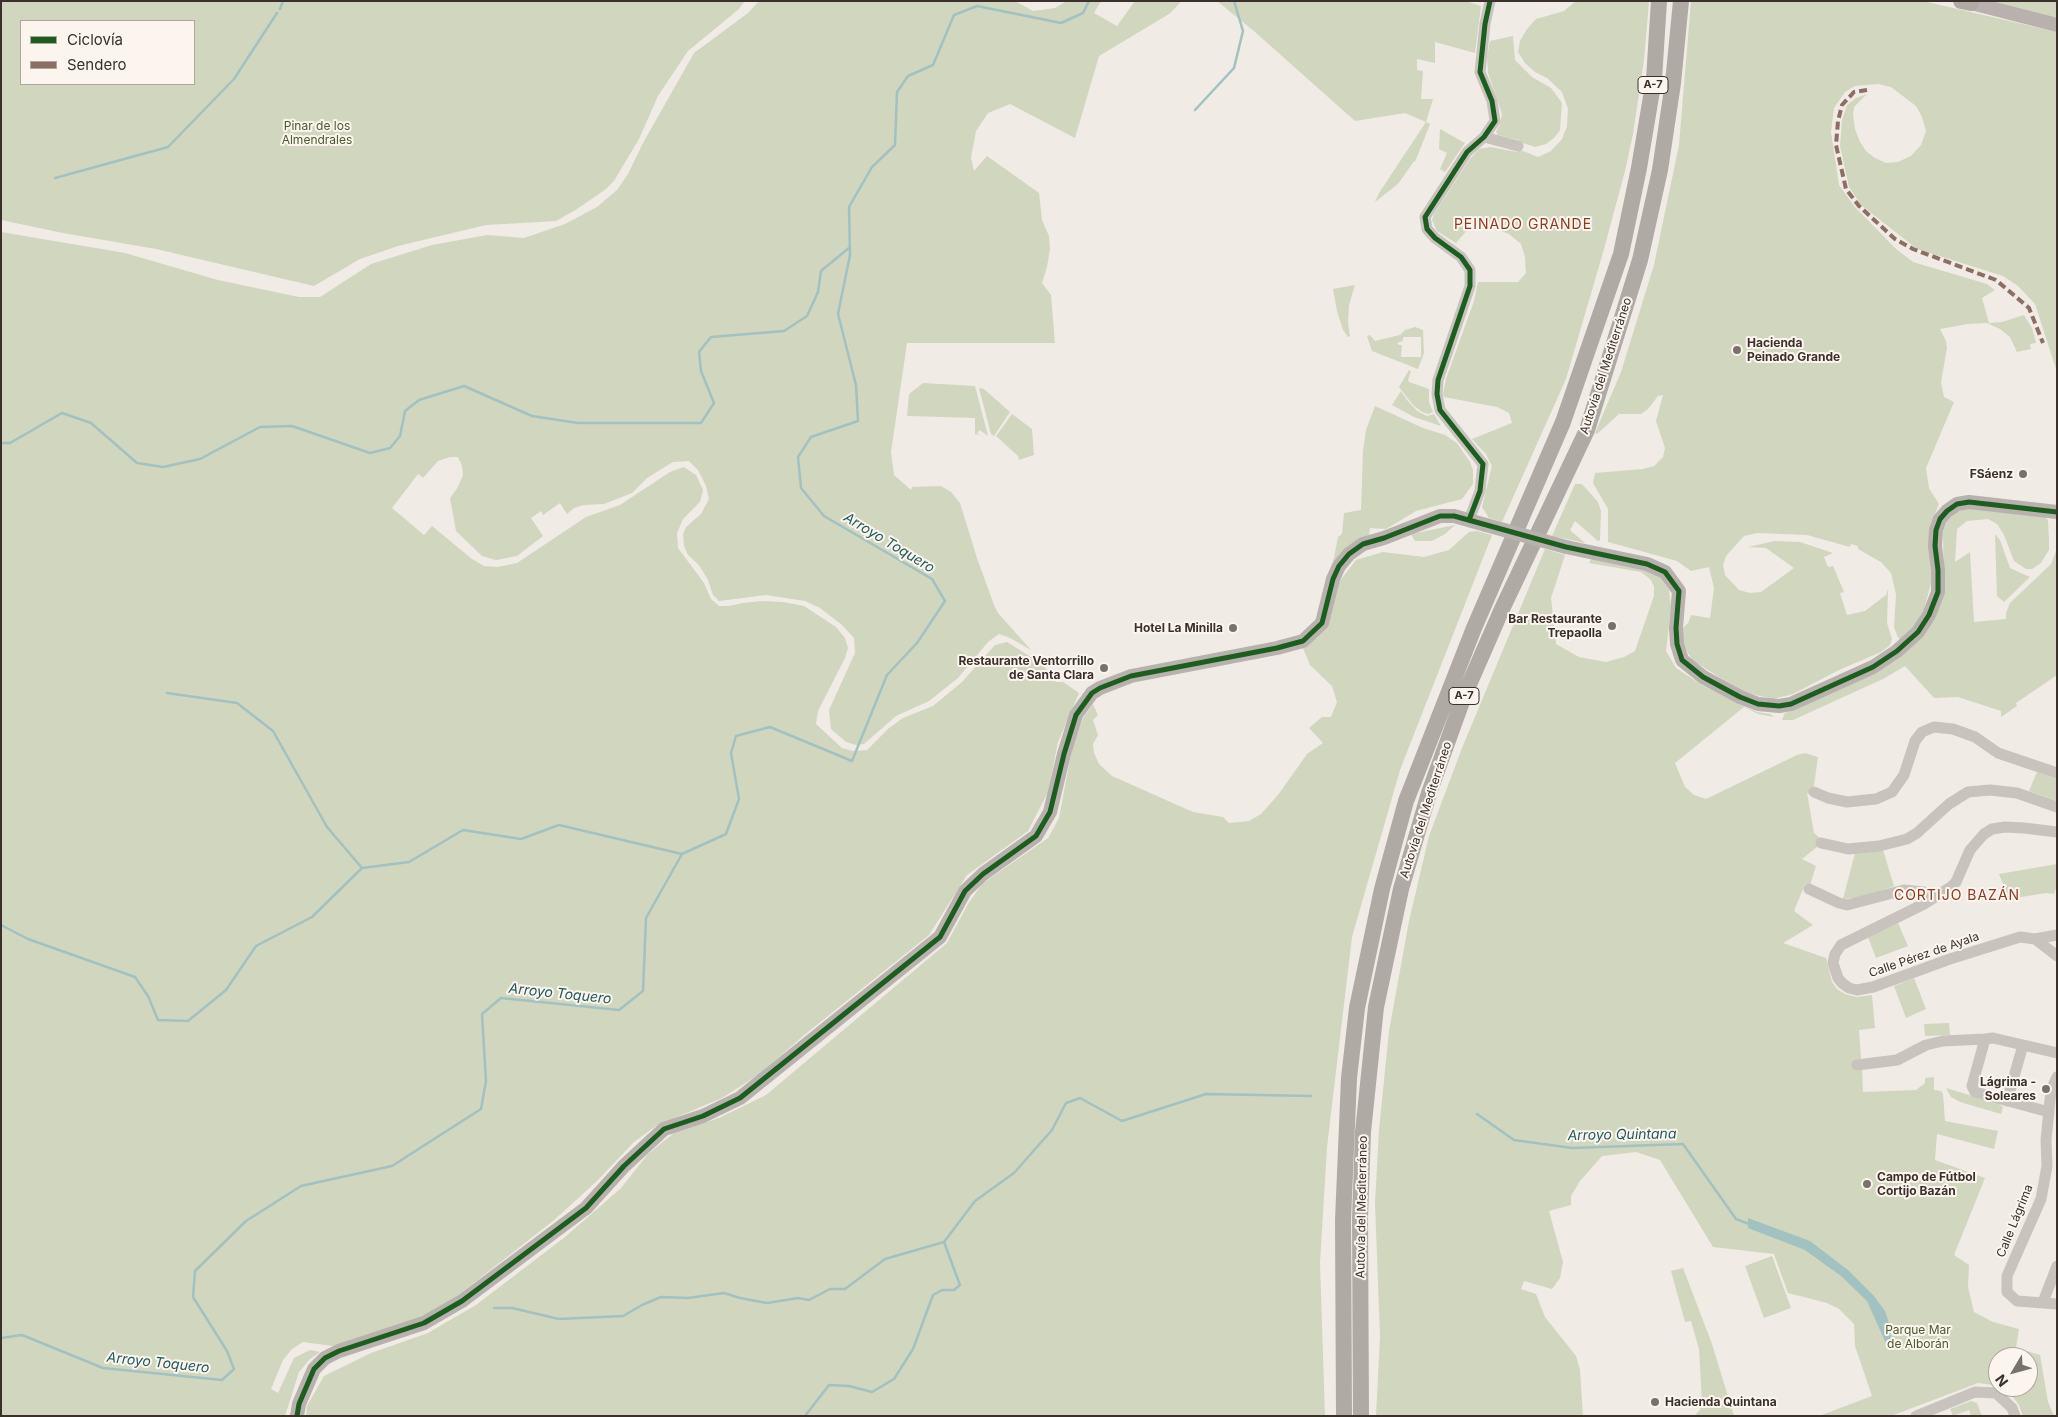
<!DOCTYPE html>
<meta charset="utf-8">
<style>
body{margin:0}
#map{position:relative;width:2058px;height:1417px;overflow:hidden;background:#f0ebe5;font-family:Inter,sans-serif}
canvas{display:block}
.frame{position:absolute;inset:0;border:2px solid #3b302b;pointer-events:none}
.legend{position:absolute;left:20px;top:20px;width:175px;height:65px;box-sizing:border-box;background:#fbf5ee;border:1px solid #aea6a0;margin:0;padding:6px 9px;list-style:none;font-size:15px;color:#3b302b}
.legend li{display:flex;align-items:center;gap:10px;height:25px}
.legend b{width:25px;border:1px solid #aea6a0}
.north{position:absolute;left:1988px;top:1347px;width:50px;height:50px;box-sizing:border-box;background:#fbf5ee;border:1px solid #aea6a0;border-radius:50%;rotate:233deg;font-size:14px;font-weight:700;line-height:20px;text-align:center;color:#3b302b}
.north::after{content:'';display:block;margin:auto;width:18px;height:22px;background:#7a716c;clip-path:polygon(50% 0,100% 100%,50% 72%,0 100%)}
</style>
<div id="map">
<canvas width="2058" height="1417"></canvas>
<div class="frame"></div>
<ul class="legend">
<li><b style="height:6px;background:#1b5e20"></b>Ciclovía</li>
<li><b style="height:6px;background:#8d6e63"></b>Sendero</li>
</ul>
<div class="north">N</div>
</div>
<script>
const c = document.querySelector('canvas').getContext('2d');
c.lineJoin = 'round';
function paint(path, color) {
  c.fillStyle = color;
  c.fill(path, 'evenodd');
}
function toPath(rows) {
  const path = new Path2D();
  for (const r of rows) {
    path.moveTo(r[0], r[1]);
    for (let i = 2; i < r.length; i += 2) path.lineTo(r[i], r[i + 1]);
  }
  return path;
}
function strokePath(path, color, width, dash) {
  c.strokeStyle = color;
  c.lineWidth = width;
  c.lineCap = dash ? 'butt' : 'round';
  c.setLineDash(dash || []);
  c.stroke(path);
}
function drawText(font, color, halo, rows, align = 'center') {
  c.font = font + ' Inter,sans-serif';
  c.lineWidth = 4;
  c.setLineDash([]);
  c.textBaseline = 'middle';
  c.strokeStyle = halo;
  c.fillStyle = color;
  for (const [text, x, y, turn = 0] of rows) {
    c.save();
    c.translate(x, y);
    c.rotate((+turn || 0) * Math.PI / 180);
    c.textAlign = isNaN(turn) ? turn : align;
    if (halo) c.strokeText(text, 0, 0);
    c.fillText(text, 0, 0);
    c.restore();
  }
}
paint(toPath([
 [1,1,745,1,739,9,688,51,658,96,639,139,614,181,606,189,577,209,556,221,486,225,398,246,360,259,314,286,156,249,63,233,1,220],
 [194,21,194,84,21,84,21,21],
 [759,1,1015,1,1033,11,1055,8,1067,1,1101,1,1094,13,1117,26,1135,1,1178,1,1180,3,1169,14,1099,56,1075,138,1010,104,988,113,976,131,971,158,974,171,987,156,1039,193,1042,220,1049,236,1050,249,1047,267,1042,283,1051,295,1055,343,907,343,891,452,894,475,911,490,912,487,941,486,951,492,960,503,977,558,994,605,998,613,1031,650,1010,638,999,634,988,642,958,678,929,701,896,716,864,744,856,745,846,742,831,729,829,710,855,653,854,638,842,625,820,608,805,601,766,595,719,601,713,595,708,580,699,565,688,555,684,546,683,534,686,527,701,514,709,499,706,486,698,470,689,461,673,462,647,478,632,493,604,504,584,505,574,508,567,514,560,503,543,515,541,511,531,518,543,536,517,556,496,560,482,556,456,531,450,498,458,487,463,475,462,466,458,457,450,457,438,461,423,478,418,474,392,508,424,535,432,526,472,559,484,566,498,567,517,563,586,517,620,505,670,472,684,467,696,475,703,490,700,502,683,519,677,533,678,548,704,583,711,599,719,606,729,606,743,603,761,601,783,602,804,606,836,627,845,638,848,648,845,658,818,711,816,724,842,748,853,751,867,750,889,728,903,718,933,706,962,682,995,645,1007,642,1042,664,1056,682,1063,682,1079,693,1058,742,1048,792,1028,831,967,875,929,935,803,1036,761,1073,722,1098,656,1126,634,1142,596,1182,553,1221,457,1296,418,1319,340,1347,303,1342,292,1349,283,1360,271,1389,278,1393,294,1358,310,1350,320,1352,310,1359,299,1372,285,1416,1,1416,1,232,125,253,218,280,299,297,320,297,371,264,432,245,487,235,524,238,565,224,597,207,617,190,628,174,643,143,694,53,748,13],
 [1217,1,1466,1,1481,6,1475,53,1435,42,1435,63,1417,59,1417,70,1423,71,1421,99,1433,99,1426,122,1430,124,1415,162,1414,161,1398,184,1375,202,1379,193,1426,122,1405,113,1355,121,1255,32],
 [1576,1,1649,1,1644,60,1633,134,1625,171,1604,249,1566,379,1502,522,1489,518,1482,507,1492,466,1486,454,1472,439,1512,423,1509,413,1497,407,1444,397,1443,394,1446,379,1474,301,1478,282,1518,282,1526,273,1525,257,1521,244,1509,234,1475,221,1456,243,1437,231,1432,220,1434,214,1469,160,1479,149,1490,147,1517,152,1518,149,1538,157,1551,151,1562,139,1567,126,1568,109,1562,92,1547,78,1535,72,1525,63,1518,52,1520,41,1527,29,1536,19,1564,11],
 [1691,1,1923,1,2057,32,2057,372,2035,304,2018,286,2003,276,1917,249,1861,205,1849,187,1840,146,1842,120,1847,105,1856,98,1867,94,1854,107,1853,115,1855,129,1860,142,1866,151,1875,158,1886,163,1898,162,1911,156,1921,145,1926,131,1922,117,1916,106,1891,87,1878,84,1855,86,1845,92,1834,108,1831,132,1839,185,1854,206,1896,249,1913,262,1987,284,1995,290,1982,298,1989,323,2002,322,2024,315,2032,328,2036,343,2030,344,2031,349,2017,352,2010,337,2000,329,1987,323,1968,324,1940,329,1946,341,1947,348,1941,382,1944,397,1954,402,1926,468,1929,488,1939,504,1930,526,1933,573,1930,587,1924,609,1914,628,1903,639,1898,638,1894,627,1896,594,1891,573,1881,562,1858,549,1858,546,1851,544,1850,547,1807,535,1757,533,1744,536,1726,556,1723,565,1725,575,1739,590,1750,593,1761,592,1794,568,1766,548,1748,547,1775,541,1800,542,1833,553,1824,557,1828,567,1833,566,1844,592,1840,593,1847,615,1865,611,1886,595,1888,589,1887,623,1892,639,1890,645,1881,652,1839,670,1793,694,1773,699,1743,692,1692,660,1684,646,1680,631,1688,623,1691,615,1710,618,1714,588,1709,567,1691,571,1677,561,1608,542,1608,509,1593,483,1595,473,1643,469,1654,466,1663,457,1665,448,1656,421,1663,395,1658,396,1648,409,1641,414,1619,414,1597,434,1595,433,1621,372,1654,265,1679,145],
 [1985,1,2057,1,2057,18],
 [1513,36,1515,60,1532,77,1551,88,1562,103,1560,130,1554,138,1546,144,1535,147,1520,142,1519,140,1498,135,1496,132,1500,124,1502,114,1488,73,1487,57,1490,41],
 [1440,129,1465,143,1445,172,1440,169,1447,153,1439,149],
 [1355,285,1349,305,1348,323,1350,336,1348,337,1343,330,1337,311,1333,289],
 [1415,327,1423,330,1424,353,1418,369,1372,351,1367,336,1370,335,1375,341,1400,335,1405,330],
 [1403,337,1421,337,1421,357,1401,357,1402,345,1399,345,1397,343,1403,341],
 [1409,370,1411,371,1408,380,1409,382,1429,389,1429,402,1433,412,1428,414,1422,412,1413,405,1399,387],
 [923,383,975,386,988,436,980,430,977,433,980,435,975,434,975,418,907,416,909,394],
 [979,388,984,389,1010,412,994,436,991,434],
 [1401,391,1407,400,1417,411,1427,416,1434,414,1441,426,1414,417,1392,405],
 [1375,406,1423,428,1445,435,1457,443,1470,462,1473,470,1473,484,1462,499,1416,511,1386,529,1370,528,1369,535,1356,541,1332,568,1338,537,1342,534,1344,513,1361,510,1363,451,1366,430],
 [1012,414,1032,429,1034,455,1019,460,1018,456,996,436],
 [1575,484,1582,484,1598,502,1601,511,1600,540,1598,541,1575,521,1570,530,1585,543,1552,536],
 [1971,508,2043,515,2048,520,2049,540,2049,550,2041,563,2032,569,2026,569,2014,561,2004,535,1997,524,1988,519,1967,521,1957,529,1955,562,1970,552,1974,622,2006,619,2006,613,2010,603,2051,564,2056,551,2057,536,2057,675,2016,703,2017,706,2001,717,2001,711,1958,697,1934,698,1905,666,1883,679,1793,720,1782,720,1785,713,1799,708,1896,660,1944,584,1943,532,1948,520,1957,511],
 [1455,525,1445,534,1432,541,1415,541,1411,534],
 [1477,531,1492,535,1400,770,1352,937,1327,1147,1320,1263,1325,1416,306,1416,307,1406,324,1376,371,1353,428,1333,476,1305,565,1237,621,1188,648,1154,674,1133,719,1118,766,1095,947,943,968,904,982,884,1048,838,1059,818,1073,744,1082,720,1093,704,1098,715,1093,720,1098,735,1093,744,1094,753,1099,764,1112,776,1193,812,1223,817,1229,823,1249,821,1261,814,1278,795,1307,754,1323,743,1309,728,1322,717,1331,717,1337,702,1332,686,1310,665,1303,648,1316,638,1326,624,1339,582,1356,560,1383,552,1424,557,1449,550,1469,532],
 [1995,534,2000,540,2010,568,2030,577,2004,602,1997,596],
 [1545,549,1565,555,1551,598,1556,644,1579,657,1606,662,1624,657,1635,651,1654,596,1654,586,1650,579,1641,572,1589,563,1592,558,1651,571,1661,578,1669,590,1671,607,1666,651,1676,668,1702,685,1745,707,1757,712,1770,714,1774,717,1758,714,1744,707,1675,763,1685,787,1694,795,1706,799,1797,755,1805,753,1818,757,1814,785,1809,794,1807,793,1814,833,1820,838,1817,847,1802,859,1816,866,1810,885,1805,884,1794,911,1813,925,1783,943,1826,958,1832,982,1837,989,1845,994,1857,997,1872,995,1875,1028,1859,1030,1861,1059,1857,1060,1862,1069,1863,1092,1916,1090,1925,1083,1925,1078,1934,1077,1934,1090,1941,1091,1943,1094,1945,1121,1998,1131,1994,1149,1937,1134,1935,1160,1985,1178,1954,1255,1969,1265,1968,1287,1974,1312,1993,1322,2019,1329,2016,1348,2040,1355,2048,1402,2054,1416,2023,1416,2019,1405,2012,1396,2003,1390,1993,1385,1978,1383,1891,1416,1819,1416,1872,1396,1855,1346,1854,1324,1839,1309,1827,1303,1788,1293,1774,1254,1713,1247,1660,1160,1636,1152,1602,1156,1580,1181,1571,1196,1571,1205,1549,1211,1563,1262,1560,1278,1552,1289,1524,1281,1521,1289,1536,1294,1545,1317,1576,1356,1580,1370,1583,1416,1376,1416,1380,1337,1375,1203,1379,1130,1389,1031,1409,921,1429,836,1462,748],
 [1998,1357,2028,1357,2028,1387,1998,1387],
 [2037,772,2057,779,2057,801,2029,791],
 [1883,850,1894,886,1863,897,1843,899,1855,853],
 [2057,864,2057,885,2054,894,2046,893,2009,899,1999,874],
 [1898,923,1908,946,1876,958,1868,937],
 [1914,978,1926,1009,1906,1018,1894,986],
 [1949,1023,1950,1035,1925,1036,1924,1024],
 [1946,1088,1999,1104,2003,1107,2001,1114,1960,1102,1951,1097],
 [1772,1256,1791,1308,1764,1318,1745,1266],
 [1683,1268,1712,1344,1734,1416,1694,1416,1700,1410,1702,1402,1699,1349,1691,1321,1685,1322,1671,1271],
 [1971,1401,1977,1403,1982,1416,1971,1416,1969,1410,1953,1416,1950,1409]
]), '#d1d6bf');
paint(toPath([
 [1748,1218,1810,1241,1848,1270,1874,1296,1885,1311,1889,1323,1892,1347,1888,1348,1867,1301,1841,1276,1805,1250,1748,1228]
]), '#a1c2c1');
strokePath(toPath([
 [280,9,283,1],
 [1195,110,1234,68,1243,31,1234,1],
 [55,178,168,147,234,79,277,13],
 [1,443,10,443,62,413,91,423,137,463,163,467,200,459,260,427,292,426,370,453,390,448,400,436,405,411,419,400,464,386,532,416,578,423,701,423,714,403,701,371,699,352,711,337,784,331,807,316,818,292,821,271,850,247],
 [167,693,237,703,273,731,327,827,362,868],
 [1,925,28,939,135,977,148,996,158,1020,188,1021,226,990,256,946,312,917,362,868,409,862,463,830,521,839,559,825,682,854],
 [1477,1114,1514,1140,1572,1148,1683,1144,1736,1219,1749,1224],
 [494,1308,512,1308,559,1319,623,1316,642,1305,661,1297,688,1298,724,1293,740,1298,767,1303,798,1298,809,1300,830,1289,845,1289,885,1259,944,1242],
 [1,1338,22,1335,103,1368,222,1380,234,1369,227,1351,193,1297,195,1271,246,1221,301,1186,392,1166,481,1109,486,1081,482,1014,501,998,619,1010,643,991,646,918,682,854,726,834,739,799,731,753,736,736,770,727,852,761,887,675,917,643,945,601,932,579,824,516,801,488,798,457,811,437,858,421,856,385,838,314,850,255,849,207,872,167,895,145,897,92,908,76,933,65,954,15,977,6,1061,23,1083,13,1089,1],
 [805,1416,829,1385,849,1386,872,1392,894,1379,913,1349,933,1295,942,1290,954,1290,960,1285,944,1242,975,1201,1014,1173,1052,1130,1066,1103,1080,1098,1122,1121,1206,1094,1311,1096]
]), '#a1c2c1', 2.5);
strokePath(toPath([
 [1484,137,1518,146],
 [1469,520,1480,491,1483,464,1440,410,1437,394,1438,380,1470,286,1470,270,1461,257,1435,238,1427,229,1425,217,1467,152,1484,137,1495,121,1492,101,1480,72,1485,24,1490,1],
 [1814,792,1828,798,1847,802,1876,799,1892,792,1904,775,1915,741,1922,732,1934,727,1953,729,1975,737,1998,753,2057,773],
 [2057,832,2024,828,2005,827,1992,829,1984,834,1970,850,1956,882,1951,887,1924,904,1841,945,1835,954,1833,963,1838,978,1842,983,1849,988,1857,990,1873,987,1950,959,2020,937,2035,939,2057,956],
 [1821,843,1848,849,1879,846,1907,839,1917,833,1949,804,1968,792,1990,790,2017,793,2057,807],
 [1809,889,1839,903,1847,905,1904,890,1941,894],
 [2035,939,2057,935],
 [1985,1039,1972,1086,1975,1092,2049,1112],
 [1857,1065,1897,1060,1926,1045,1943,1041,1985,1039,1993,1038,2057,1053],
 [2057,1077,2051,1090,2046,1140,2047,1166,2041,1199,2007,1276,2007,1292,2017,1301,2057,1304],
 [2007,1101,2023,1045],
 [2043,1302,2057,1266],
 [1916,1416,1975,1392,1996,1393,2012,1408,2015,1416]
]), '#c9c3be', 11);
strokePath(toPath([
 [1971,3,2057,25],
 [1566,547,1647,564,1665,572,1679,591,1676,628,1677,644,1682,660,1703,677,1740,697,1758,704,1779,706,1791,704,1873,667,1897,651,1918,632,1929,615,1938,592,1938,570,1935,546,1936,530,1940,519,1947,511,1957,504,1969,502,2057,512],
 [297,1416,299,1404,314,1369,325,1358,339,1351,424,1323,462,1301,586,1208,624,1166,664,1129,703,1116,740,1098,940,937,965,891,983,874,1036,836,1050,812,1064,754,1076,715,1092,693,1100,688,1131,676,1277,648,1303,641,1322,623,1333,579,1339,566,1349,554,1363,544,1384,538,1440,516,1454,516,1486,525]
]), '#b8b1ad', 14);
strokePath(toPath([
 [1961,1,1971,3],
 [1344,1416,1343,1220,1349,1078,1357,1008,1382,889,1406,801,1474,628,1563,422,1621,254,1639,168,1654,79,1659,1],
 [1361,1416,1360,1218,1363,1132,1376,1007,1401,889,1429,793,1464,696,1502,609,1587,430,1640,260,1660,170,1673,83,1681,1]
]), '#afaaa4', 16);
strokePath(toPath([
 [1486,525,1566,547]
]), '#b8b1ad', 14);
strokePath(toPath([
 [1867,90,1854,92,1842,105,1838,121,1836,145,1846,189,1859,206,1895,239,1913,249,1996,280,2029,308,2043,343]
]), '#8d6e63', 4, [8, 4]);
strokePath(toPath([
 [1469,520,1480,491,1483,464,1440,410,1437,394,1438,380,1470,286,1470,270,1461,257,1435,238,1427,229,1425,217,1467,152,1484,137,1495,121,1492,101,1480,72,1485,24,1490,1],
 [297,1416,299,1404,314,1369,325,1358,339,1351,424,1323,462,1301,586,1208,624,1166,664,1129,703,1116,740,1098,940,937,965,891,983,874,1036,836,1050,812,1064,754,1076,715,1092,693,1100,688,1131,676,1277,648,1303,641,1322,623,1333,579,1339,566,1349,554,1363,544,1384,538,1440,516,1454,516,1566,547,1647,564,1665,572,1679,591,1676,628,1677,644,1682,660,1703,677,1740,697,1758,704,1779,706,1791,704,1873,667,1897,651,1918,632,1929,615,1938,592,1938,570,1935,546,1936,530,1940,519,1947,511,1957,504,1969,502,2057,512]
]), '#1b5e20', 5);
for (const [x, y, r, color] of [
 [1737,350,5,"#7a716c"],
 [2023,474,5,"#7a716c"],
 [1612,626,5,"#7a716c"],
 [1233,628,5,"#7a716c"],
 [1104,668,5,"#7a716c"],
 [2046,1089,5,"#7a716c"],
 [1867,1184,5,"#7a716c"],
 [1655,1402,5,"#7a716c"]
]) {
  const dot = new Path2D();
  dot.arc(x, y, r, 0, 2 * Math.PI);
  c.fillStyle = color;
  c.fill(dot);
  strokePath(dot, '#fbf5ee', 2);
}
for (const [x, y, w] of [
 [1653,85,30],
 [1464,696,30]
]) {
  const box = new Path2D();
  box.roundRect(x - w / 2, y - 8.5, w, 17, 4);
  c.fillStyle = '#fbf5ee';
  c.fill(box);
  strokePath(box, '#3b302b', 1);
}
drawText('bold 11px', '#3b302b', null, [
 ["A-7",1653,85],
 ["A-7",1464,696]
]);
drawText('12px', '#4a5a2e', '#fbf5ee', [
 ["Pinar de los",317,126],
 ["Almendrales",317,140],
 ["Parque Mar",1918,1330],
 ["de Alborán",1918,1344]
]);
drawText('bold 12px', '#3b302b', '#fbf5ee', [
 ["Hacienda",1747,343,"left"],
 ["Peinado Grande",1747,357,"left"],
 ["FSáenz",2013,474],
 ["Bar Restaurante",1602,619],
 ["Trepaolla",1602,633],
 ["Hotel La Minilla",1223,628],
 ["Restaurante Ventorrillo",1094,661],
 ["de Santa Clara",1094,675],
 ["Lágrima -",2036,1082],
 ["Soleares",2036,1096],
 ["Campo de Fútbol",1877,1177,"left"],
 ["Cortijo Bazán",1877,1191,"left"],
 ["Hacienda Quintana",1665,1402,"left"]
], 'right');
drawText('12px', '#3b302b', '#fbf5ee', [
 ["Autovía del Mediterráneo",1606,366,-72],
 ["Autovía del Mediterráneo",1426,810,-72],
 ["Calle Pérez de Ayala",1924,955,-19],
 ["Autovía del Mediterráneo",1362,1207,-89],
 ["Calle Lágrima",2015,1221,-68]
]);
c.letterSpacing = '1px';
drawText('14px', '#8c3b22', '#fbf5ee', [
 ["PEINADO GRANDE",1523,225],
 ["CORTIJO BAZÁN",1957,896]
]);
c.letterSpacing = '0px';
drawText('italic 14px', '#1f5a5e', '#fbf5ee', [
 ["Arroyo Toquero",889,543,31],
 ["Arroyo Toquero",560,994,6],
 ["Arroyo Quintana",1622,1135,-1],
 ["Arroyo Toquero",158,1363,6]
]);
</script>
